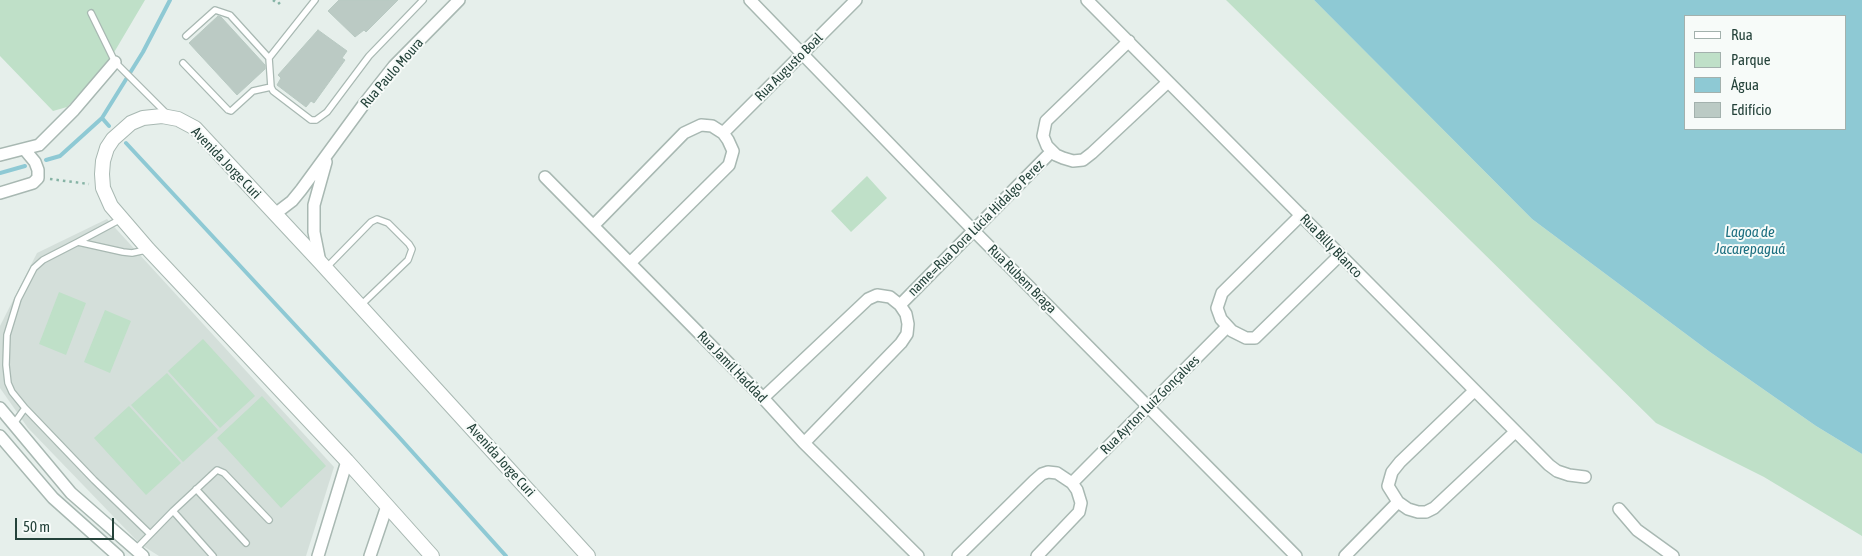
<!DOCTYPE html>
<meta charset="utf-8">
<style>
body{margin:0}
#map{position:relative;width:1862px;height:556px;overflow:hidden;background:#e6efeb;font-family:"Asap Condensed",sans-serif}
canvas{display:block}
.legend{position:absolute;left:1684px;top:15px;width:162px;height:115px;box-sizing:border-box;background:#f7fbf9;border:1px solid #a3b1ad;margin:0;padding:6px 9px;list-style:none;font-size:15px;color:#24423a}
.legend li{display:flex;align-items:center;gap:10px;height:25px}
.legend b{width:25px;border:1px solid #a3b1ad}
.scale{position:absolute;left:15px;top:518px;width:99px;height:22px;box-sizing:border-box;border:2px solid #24423a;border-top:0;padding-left:6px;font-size:15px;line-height:18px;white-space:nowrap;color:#24423a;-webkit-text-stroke:4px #f7fbf9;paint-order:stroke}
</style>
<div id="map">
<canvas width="1862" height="556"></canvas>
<ul class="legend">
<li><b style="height:6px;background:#fff"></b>Rua</li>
<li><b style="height:14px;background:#bfe0c8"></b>Parque</li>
<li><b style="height:14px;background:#8ec9d4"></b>Água</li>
<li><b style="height:14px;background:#bbcac4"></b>Edifício</li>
</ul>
<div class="scale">50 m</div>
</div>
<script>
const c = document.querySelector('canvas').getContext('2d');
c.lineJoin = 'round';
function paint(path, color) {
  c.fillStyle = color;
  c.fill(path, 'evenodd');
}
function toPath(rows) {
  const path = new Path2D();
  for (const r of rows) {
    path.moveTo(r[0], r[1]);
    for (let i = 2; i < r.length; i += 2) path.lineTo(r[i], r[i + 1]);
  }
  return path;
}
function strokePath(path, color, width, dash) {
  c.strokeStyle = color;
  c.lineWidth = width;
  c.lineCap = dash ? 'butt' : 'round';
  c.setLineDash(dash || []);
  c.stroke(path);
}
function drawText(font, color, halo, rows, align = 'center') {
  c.font = font + ' "Asap Condensed",sans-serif';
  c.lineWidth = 4;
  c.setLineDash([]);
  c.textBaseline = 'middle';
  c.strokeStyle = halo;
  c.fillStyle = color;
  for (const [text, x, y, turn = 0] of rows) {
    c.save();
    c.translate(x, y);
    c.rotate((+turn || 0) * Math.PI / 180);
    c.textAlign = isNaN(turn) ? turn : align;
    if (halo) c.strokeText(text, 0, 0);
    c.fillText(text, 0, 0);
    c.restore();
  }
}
paint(toPath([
 [107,219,334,467,306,556,159,556,140,544,28,428,0,388,0,326,37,253]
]), '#d4dfda');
paint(toPath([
 [0,0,145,0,106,66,67,107,53,111,0,56],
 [1226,0,1314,0,1532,219,1710,352,1816,426,1862,454,1862,536,1764,477,1656,423],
 [867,176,887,198,851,232,831,211],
 [59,292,86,303,66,355,39,344],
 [105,310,131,321,110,373,84,362],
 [203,339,255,396,220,428,168,371],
 [167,373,218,430,183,462,131,405],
 [262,396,326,466,281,508,217,438],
 [129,406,181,463,146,495,94,438]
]), '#bfe0c8');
paint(toPath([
 [1314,0,1862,0,1862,454,1816,426,1710,352,1532,219],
 [1686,16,1846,16,1846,129,1686,129]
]), '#8ec9d4');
strokePath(toPath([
 [102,118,109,126],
 [126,143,398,436,506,556],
 [46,160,60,156,102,118,143,52,170,0],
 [0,173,25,166]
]), '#8ec9d4', 4);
const building = toPath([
 [339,0,398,0,366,32,364,30,355,37,328,11,339,0],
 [218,16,221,17,265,65,265,69,237,95,189,43,218,16],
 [318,30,347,51,342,58,345,60,314,103,311,101,306,107,277,85,281,78,278,75,318,30]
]);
paint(building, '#bbcac4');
strokePath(building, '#b8c9c2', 1);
const service = toPath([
 [315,0,269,58,271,87,273,91,311,120,316,120,327,112,369,56,423,0],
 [91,13,115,62,167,114],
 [186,36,215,10,230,15,269,58],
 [183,63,228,110,231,111,253,91,271,87],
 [78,242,121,219],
 [326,268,371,222,377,219,388,223,409,244,412,249,408,260,360,306],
 [25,408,94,480,150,534],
 [13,425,25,408,12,392,8,383,6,365,7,335,18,299,34,268,43,260,78,242,123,252,132,253,146,250],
 [196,489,246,543],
 [173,511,213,556],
 [135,550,173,511,217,470,224,473,269,520]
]);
const minor = toPath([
 [750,0,974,231,1296,556],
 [1087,0,1549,465,1557,471,1569,475,1585,477],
 [1129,41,1046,121,1043,136,1047,146,1056,155,1063,158,1073,161,1083,160,1092,153,1168,82],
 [723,133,856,0],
 [0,155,39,145,74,110,115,62],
 [545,177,763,398,804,443,918,556],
 [0,193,33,183,38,178,38,170,35,162,25,150],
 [275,214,292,201,301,190,364,104,394,66,459,0],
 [1301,215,1222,293,1217,308,1221,319,1232,331,1246,338,1255,338,1340,255],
 [594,225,684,133,701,125,712,126,723,133,728,140,733,151,729,165,630,263],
 [320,262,314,232,314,205,326,162],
 [900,305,1052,151],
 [1474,391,1400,462,1392,472,1388,486,1398,502,1408,509,1418,512,1426,512,1434,508,1515,432],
 [763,398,868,299,877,295,890,297,900,305,906,314,908,324,907,334,901,343,804,443],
 [0,408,71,493,143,556],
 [0,436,53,498,118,556],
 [1072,483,1227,327],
 [1619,509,1637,530,1673,556],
 [318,556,347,461],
 [370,556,387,506],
 [958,556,1034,481,1042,474,1048,472,1057,473,1072,483,1077,490,1081,503,1079,512,1037,556],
 [1345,556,1398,502]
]);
const tertiary = toPath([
 [432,556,347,461,148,249,111,206,103,188,102,174,103,161,107,148,113,139,131,123,143,118,162,116,178,119,195,128,320,262,588,556]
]);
strokePath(service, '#a8b8b2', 8);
strokePath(minor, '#a8b8b2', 14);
strokePath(tertiary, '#a8b8b2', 16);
strokePath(toPath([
 [273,0,278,4,283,0],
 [50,179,89,184]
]), '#86b3a5', 2.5, [2.5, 4]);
strokePath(service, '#fff', 5.5);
strokePath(minor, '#fff', 11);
strokePath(tertiary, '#fff', 14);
drawText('14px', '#24423a', '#f7fbf9', [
 ["Rua Augusto Boal",789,67,-45],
 ["Rua Paulo Moura",392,73,-49],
 ["Avenida Jorge Curi",226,163,46],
 ["name=Rua Dora Lúcia Hidalgo Perez",976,228,-45],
 ["Rua Billy Blanco",1331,246,46],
 ["Rua Rubem Braga",1022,279,45],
 ["Rua Jamil Haddad",732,367,46],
 ["Rua Ayrton Luiz Gonçalves",1150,405,-45],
 ["Avenida Jorge Curi",501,460,48]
]);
drawText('italic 15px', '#1c6f80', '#f7fbf9', [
 ["Lagoa de",1750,232],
 ["Jacarepaguá",1750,249]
]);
</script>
